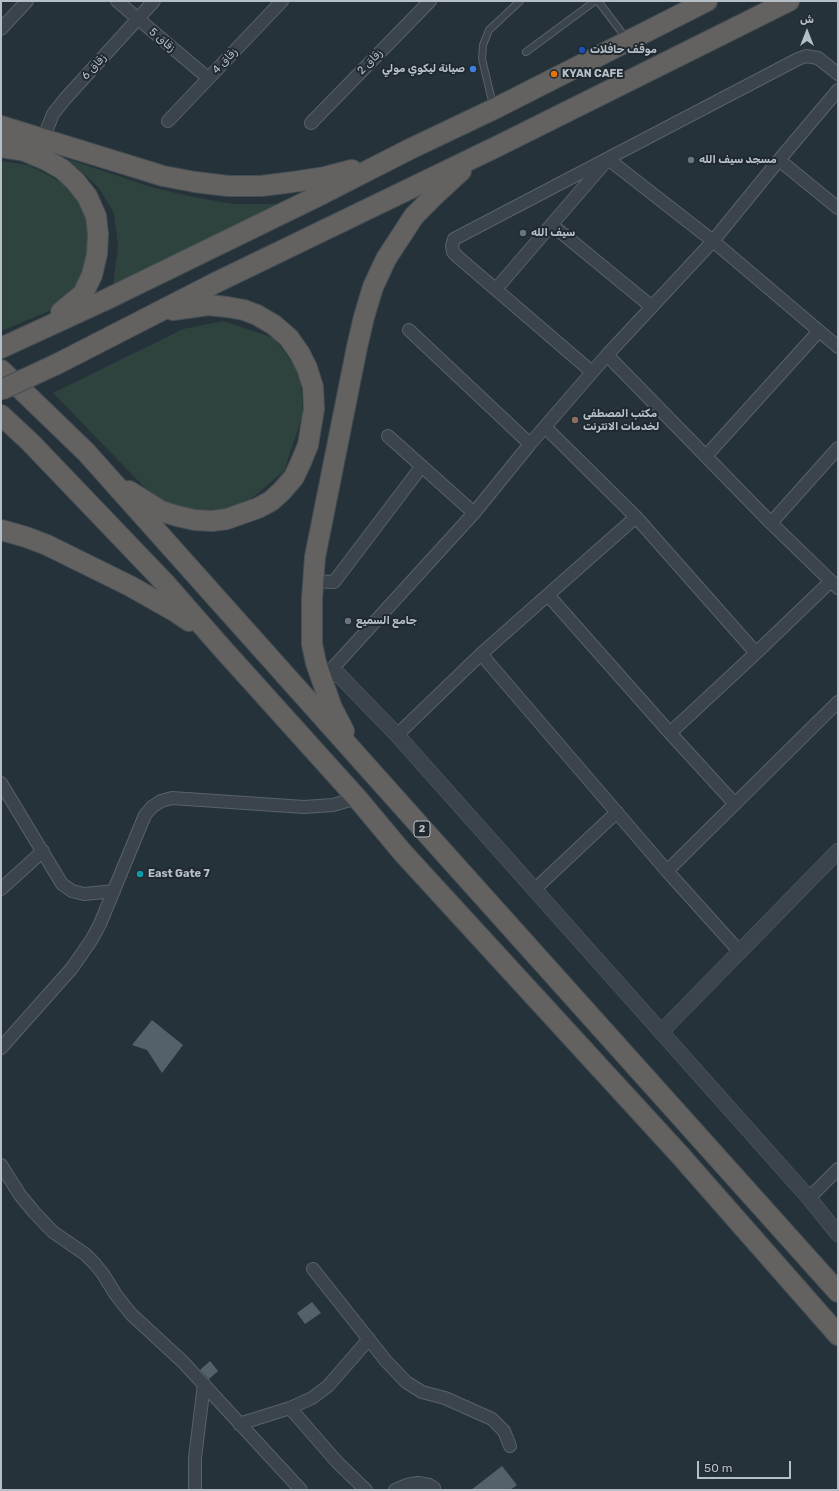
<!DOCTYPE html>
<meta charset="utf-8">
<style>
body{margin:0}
#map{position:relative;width:839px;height:1491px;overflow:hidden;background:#26323a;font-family:Rubik,Cairo,sans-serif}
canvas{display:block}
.frame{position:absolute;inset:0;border:2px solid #b6bfc6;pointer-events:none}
.north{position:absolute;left:787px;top:12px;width:40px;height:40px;-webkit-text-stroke:3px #1f292f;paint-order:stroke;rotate:0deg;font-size:11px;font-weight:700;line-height:16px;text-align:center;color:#b6bfc6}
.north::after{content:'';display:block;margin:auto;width:14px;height:18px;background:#b6bfc6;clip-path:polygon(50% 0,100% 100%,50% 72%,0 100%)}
.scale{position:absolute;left:697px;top:1461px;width:94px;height:18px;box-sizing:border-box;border:2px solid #b6bfc6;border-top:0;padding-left:5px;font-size:12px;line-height:14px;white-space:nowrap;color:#b6bfc6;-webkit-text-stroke:3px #1f292f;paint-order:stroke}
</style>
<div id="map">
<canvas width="839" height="1491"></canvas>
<div class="frame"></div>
<div class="north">ش</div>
<div class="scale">50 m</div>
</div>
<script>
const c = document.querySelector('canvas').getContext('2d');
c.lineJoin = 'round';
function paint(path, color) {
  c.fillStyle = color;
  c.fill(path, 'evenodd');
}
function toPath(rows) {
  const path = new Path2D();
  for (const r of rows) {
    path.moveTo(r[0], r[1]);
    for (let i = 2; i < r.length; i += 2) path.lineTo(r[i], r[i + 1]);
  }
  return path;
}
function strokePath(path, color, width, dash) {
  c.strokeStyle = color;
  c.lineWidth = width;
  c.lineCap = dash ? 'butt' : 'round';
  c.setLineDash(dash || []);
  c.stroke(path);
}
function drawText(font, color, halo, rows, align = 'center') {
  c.font = font + ' Rubik,Cairo,sans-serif';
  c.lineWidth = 4;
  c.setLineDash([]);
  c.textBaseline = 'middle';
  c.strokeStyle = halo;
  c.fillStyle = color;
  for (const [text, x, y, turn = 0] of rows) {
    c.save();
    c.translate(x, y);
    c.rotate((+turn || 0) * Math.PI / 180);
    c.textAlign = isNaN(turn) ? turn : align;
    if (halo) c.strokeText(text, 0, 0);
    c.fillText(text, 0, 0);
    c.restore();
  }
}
paint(toPath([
 [68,159,151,187,193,197,234,204,282,204,113,286,118,247,114,213,99,188],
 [1,161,28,165,52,177,78,194,91,214,86,282,52,310,1,331],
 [223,321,274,338,300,373,303,414,284,471,245,504,200,513,166,502,151,494,53,393,183,329]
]), '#2e423e');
paint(toPath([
 [152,1020,183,1045,162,1073,147,1050,132,1045],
 [312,1302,321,1313,305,1324,297,1313],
 [210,1361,218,1371,209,1379,200,1370],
 [502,1466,517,1485,510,1490,471,1490]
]), '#54616a');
const service = toPath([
 [598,1,626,38],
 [526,52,595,1],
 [493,105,482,59,483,45,489,30,520,1]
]);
const minor = toPath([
 [117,1,208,78],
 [1,29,27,1],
 [168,121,282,1],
 [311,123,430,1],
 [43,139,53,114,64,100,154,1],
 [779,160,838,208],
 [552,225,652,307],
 [496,289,608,159,713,241,838,347],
 [409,330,530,444],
 [607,355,771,523,838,588],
 [592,372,458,257,453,252,452,246,454,239,798,59,806,56,818,58,838,74],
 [545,427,636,517,756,653],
 [388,436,474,513],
 [706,456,819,331],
 [771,523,838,448],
 [313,581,334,582,422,466],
 [548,595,670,733,735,804],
 [481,654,667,871,740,952],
 [331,670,474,513,530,444,607,355,713,241,779,160,838,90],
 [670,733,756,653,831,581],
 [397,735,481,654,636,517],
 [1,783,62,884,72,891,84,894,114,891],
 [667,871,838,702],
 [1,889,43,851],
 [535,889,617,812],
 [1,1048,72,968,92,939,100,924,145,815,152,807,161,801,172,798,304,807,333,805,357,798],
 [1,1165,20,1195,34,1212,53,1232,85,1254,95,1264,103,1274,116,1295,131,1314,183,1362,301,1490],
 [809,1198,838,1169],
 [313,1269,386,1361,406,1382,422,1392,445,1398,492,1419,504,1431,510,1446],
 [290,1408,337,1462,366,1490],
 [239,1424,290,1408,312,1398,328,1386,369,1339],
 [195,1490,195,1458,204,1384],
 [395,1490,407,1485,418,1483,429,1485,434,1488]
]);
const tertiary = toPath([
 [319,671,331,670,340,676,397,735,809,1198,838,1234],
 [661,1032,838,851]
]);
const trunk = toPath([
 [1,126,134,167,163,176,195,182,228,186,261,186,293,182,325,177,352,170],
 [1,147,25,151,44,159,62,169,75,181,87,196,96,216,98,234,97,254,92,275,83,294,61,312],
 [1,348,103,301,318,196,410,149,494,109,707,1],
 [57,364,215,283,498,146,789,1],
 [1,370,86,452,429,836,838,1292],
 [1,415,30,442,165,583,221,647,357,798,403,853,679,1154,838,1335],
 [129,491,161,511,177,516,195,520,212,521,227,519,258,508,271,501,282,491,294,477,301,462,308,445,314,409,313,387,307,368,300,354,289,338,274,325,257,315,244,310,227,307,208,305,173,310],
 [1,530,26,537,47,545,130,586,176,612,189,621],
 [344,731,332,708,316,663,312,644,312,599,315,557,357,347,364,317,373,287,386,259,414,216,434,196,461,171]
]);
strokePath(service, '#586268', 8);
strokePath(minor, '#586268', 14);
strokePath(tertiary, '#586268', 16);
strokePath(trunk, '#454f55', 22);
strokePath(service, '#3a444a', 6);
strokePath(minor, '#3a444a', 12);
strokePath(tertiary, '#3a444a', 15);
strokePath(trunk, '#646261', 20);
const trunkBridge = toPath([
 [1,390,57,364]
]);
strokePath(trunkBridge, '#454f55', 22, []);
strokePath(trunkBridge, '#646261', 20);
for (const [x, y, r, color] of [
 [582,50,4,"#1a4fb4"],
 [473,69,4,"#3f7fe0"],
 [554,74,4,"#e8710a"],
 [691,160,4,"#6b7280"],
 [523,233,4,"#6b7280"],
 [575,420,4,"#8d6e63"],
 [348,621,4,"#6b7280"],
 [140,874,4,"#0f9aa8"]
]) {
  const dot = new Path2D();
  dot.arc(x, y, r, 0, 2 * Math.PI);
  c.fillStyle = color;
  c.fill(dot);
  strokePath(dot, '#1f292f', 1.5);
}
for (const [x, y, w] of [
 [422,829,16]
]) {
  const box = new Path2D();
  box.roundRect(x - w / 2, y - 8, w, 16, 3);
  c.fillStyle = '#1f292f';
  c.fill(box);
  strokePath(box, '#b6bfc6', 1);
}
drawText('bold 10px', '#b6bfc6', null, [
 ["2",422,829]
]);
drawText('11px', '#b6bfc6', '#1f292f', [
 ["زقاق 5",162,40,40],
 ["زقاق 4",225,61,-46],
 ["زقاق 2",370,62,-46],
 ["زقاق 6",94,67,-48]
]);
drawText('bold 11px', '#b6bfc6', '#1f292f', [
 ["موقف حافلات",590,50],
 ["صيانة ليكوي مولي",465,69,"right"],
 ["KYAN CAFE",562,74],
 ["مسجد سيف الله",699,160],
 ["سيف الله",531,233],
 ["مكتب المصطفى",583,414],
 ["لخدمات الانترنت",583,427],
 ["جامع السميع",356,621],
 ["East Gate 7",148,874]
], 'left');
</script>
